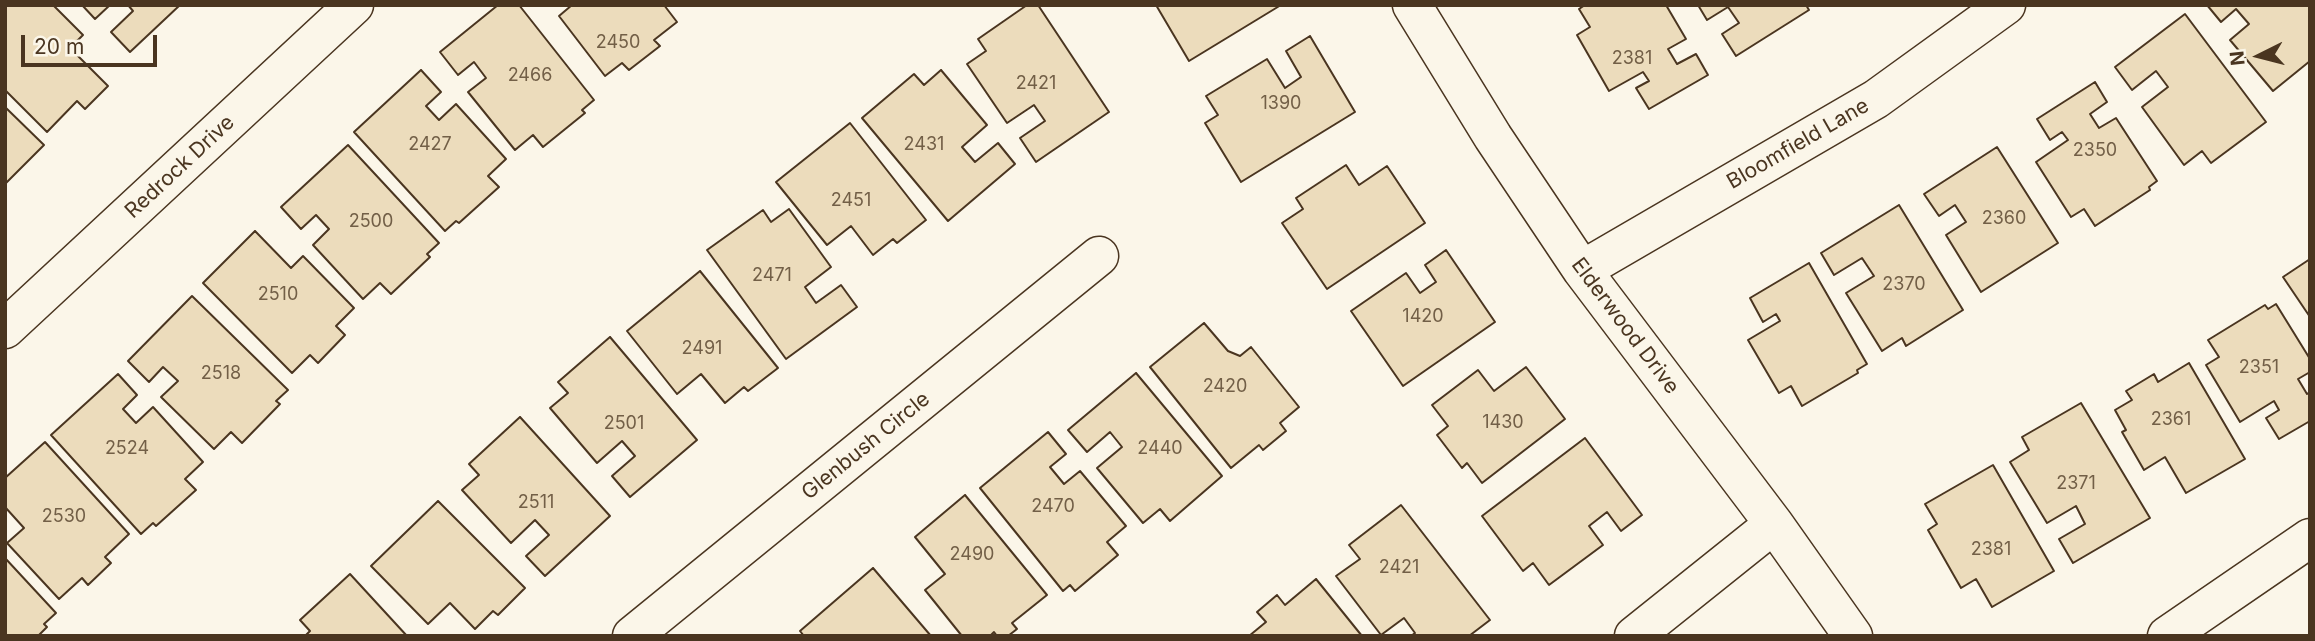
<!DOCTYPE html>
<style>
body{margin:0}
#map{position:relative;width:2315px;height:641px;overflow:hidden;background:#fbf6e9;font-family:Inter,sans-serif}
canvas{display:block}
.frame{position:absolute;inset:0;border:7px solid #4a3520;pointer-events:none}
.north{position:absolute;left:2224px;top:21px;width:70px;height:70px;-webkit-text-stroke:5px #fbf6e9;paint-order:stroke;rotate:264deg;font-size:19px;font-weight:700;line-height:28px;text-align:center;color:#4a3520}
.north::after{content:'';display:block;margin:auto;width:24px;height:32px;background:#4a3520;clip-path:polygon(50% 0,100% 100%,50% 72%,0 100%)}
.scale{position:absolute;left:21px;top:35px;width:136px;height:32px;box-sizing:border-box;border:4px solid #4a3520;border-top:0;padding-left:9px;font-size:21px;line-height:24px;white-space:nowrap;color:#4a3520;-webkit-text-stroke:5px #fbf6e9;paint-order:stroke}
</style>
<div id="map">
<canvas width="2315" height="641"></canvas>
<div class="frame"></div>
<div class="north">N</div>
<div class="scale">20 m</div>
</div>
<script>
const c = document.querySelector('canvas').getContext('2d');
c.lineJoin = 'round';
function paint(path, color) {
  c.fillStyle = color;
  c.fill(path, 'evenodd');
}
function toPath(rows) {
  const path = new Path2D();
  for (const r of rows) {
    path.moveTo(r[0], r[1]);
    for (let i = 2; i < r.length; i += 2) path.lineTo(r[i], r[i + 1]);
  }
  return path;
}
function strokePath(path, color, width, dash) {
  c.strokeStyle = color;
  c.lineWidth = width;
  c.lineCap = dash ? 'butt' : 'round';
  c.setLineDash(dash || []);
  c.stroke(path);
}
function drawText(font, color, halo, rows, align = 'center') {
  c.font = font + ' Inter,sans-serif';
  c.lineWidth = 5;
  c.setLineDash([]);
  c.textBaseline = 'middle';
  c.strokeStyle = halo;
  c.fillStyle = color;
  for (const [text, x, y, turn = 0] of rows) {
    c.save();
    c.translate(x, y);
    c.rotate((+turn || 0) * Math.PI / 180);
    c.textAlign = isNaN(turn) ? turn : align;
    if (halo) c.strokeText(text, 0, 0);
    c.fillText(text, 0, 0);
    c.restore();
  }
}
const building = toPath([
 [5,5,53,5,83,35,70,48,108,86,85,109,77,101,47,132,5,90,5,5],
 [82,5,110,5,95,19,82,5],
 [128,5,180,5,130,52,111,32,133,11,128,5],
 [498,5,519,5,594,100,582,110,585,113,543,147,533,135,515,150,468,92,486,78,474,62,458,75,440,52,498,5],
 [664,5,677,22,654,40,660,46,629,70,622,63,605,76,559,16,572,5,664,5],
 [1027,5,1038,5,1109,112,1036,162,1020,138,1045,121,1034,105,1007,123,967,64,986,51,978,39,1027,5],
 [1156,5,1281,5,1189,61,1156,5],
 [1585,5,1666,5,1686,39,1668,49,1677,64,1696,54,1708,75,1649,109,1636,88,1649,81,1643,72,1609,91,1577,35,1590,27,1579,9,1585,5],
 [1698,5,1806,5,1809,10,1736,56,1722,34,1739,23,1728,7,1707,20,1698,5],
 [2207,5,2310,5,2310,61,2273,91,2230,40,2249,24,2236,9,2221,22,2207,5],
 [2185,14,2266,122,2211,163,2202,151,2184,165,2142,107,2168,87,2156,71,2132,90,2115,67,2185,14],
 [1310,36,1355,112,1241,182,1205,123,1218,115,1206,96,1267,59,1285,88,1301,77,1286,51,1310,36],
 [421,70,441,92,426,106,439,120,456,104,506,159,488,176,499,187,459,223,456,221,445,231,354,132,421,70],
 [941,70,987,125,962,147,975,162,998,143,1015,164,948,221,862,118,914,74,924,85,941,70],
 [2095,82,2107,102,2090,114,2099,128,2116,118,2157,181,2149,187,2150,190,2095,226,2084,209,2071,217,2036,162,2068,140,2062,132,2050,140,2037,119,2095,82],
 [5,107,44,145,5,184,5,107],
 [850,123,926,220,897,243,893,239,873,255,851,226,827,245,776,182,850,123],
 [348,145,439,243,427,254,430,257,391,294,380,283,363,299,313,245,329,229,316,215,301,229,281,207,348,145],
 [1997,147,2058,243,1981,292,1946,235,1966,222,1955,205,1939,216,1924,194,1997,147],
 [1346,165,1359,185,1387,166,1425,223,1327,289,1282,223,1303,209,1296,198,1346,165],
 [1899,205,1963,310,1906,346,1902,338,1882,351,1846,293,1874,276,1862,258,1834,275,1821,253,1899,205],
 [789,209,831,267,805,287,816,303,841,285,857,307,786,359,707,250,763,210,771,222,789,209],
 [255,231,291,268,303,256,354,308,336,326,345,335,318,363,310,355,292,373,203,283,255,231],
 [1446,250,1495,322,1403,386,1351,311,1406,273,1420,293,1436,282,1425,265,1446,250],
 [2310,259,2310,317,2283,277,2310,259],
 [1809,263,1867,364,1857,370,1858,373,1802,406,1791,386,1779,393,1748,340,1780,321,1776,314,1763,322,1750,298,1809,263],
 [700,271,778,368,748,391,744,387,725,403,701,374,677,394,627,331,700,271],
 [192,296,288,390,276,401,280,404,242,443,231,432,214,449,161,397,178,381,163,367,149,382,128,361,192,296],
 [2276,304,2310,359,2310,372,2298,379,2307,394,2310,392,2310,421,2279,439,2266,418,2279,410,2274,401,2240,422,2206,365,2219,357,2208,340,2265,305,2268,309,2276,304],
 [1204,323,1228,351,1240,356,1251,347,1299,407,1280,423,1286,431,1263,450,1259,445,1231,468,1150,367,1204,323],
 [610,337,697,440,630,497,612,476,635,456,622,441,597,463,550,408,568,393,558,382,610,337],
 [2189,363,2245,459,2186,493,2165,457,2144,470,2122,432,2126,430,2115,410,2132,400,2126,391,2154,374,2158,382,2189,363],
 [1526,367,1565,419,1482,483,1467,463,1462,468,1437,435,1448,426,1432,405,1478,370,1494,391,1526,367],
 [1136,373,1222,476,1170,521,1160,509,1143,523,1097,468,1122,447,1110,432,1087,452,1068,430,1136,373],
 [118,374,137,395,123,409,136,423,153,407,203,462,185,479,196,490,156,526,153,523,141,534,51,435,118,374],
 [2081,403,2150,518,2073,563,2059,539,2085,524,2076,506,2047,523,2010,462,2029,450,2022,437,2081,403],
 [520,417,610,516,545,576,526,556,549,535,535,520,511,543,462,490,479,475,469,464,520,417],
 [1048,432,1066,454,1050,467,1064,484,1080,471,1126,526,1107,542,1118,555,1075,591,1070,585,1063,591,980,488,1048,432],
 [1585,438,1642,515,1621,531,1607,512,1589,526,1603,545,1549,585,1533,563,1523,571,1482,516,1585,438],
 [45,442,129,534,105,557,111,563,88,585,82,578,59,599,7,543,24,528,5,507,5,478,45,442],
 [1993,465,2054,571,1992,607,1976,579,1961,588,1928,530,1937,524,1925,504,1993,465],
 [965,495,1047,595,1012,623,1017,629,1008,636,997,636,994,632,990,636,962,636,925,590,945,574,915,537,965,495],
 [438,501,525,588,498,615,493,611,475,629,450,603,428,624,371,566,438,501],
 [1401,505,1490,620,1469,636,1411,636,1415,633,1404,618,1381,635,1336,576,1360,559,1349,545,1401,505],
 [5,558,56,613,44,624,47,627,38,636,5,636,5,558],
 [873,568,931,636,804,636,800,631,873,568],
 [350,574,407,636,305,636,310,631,300,620,350,574],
 [1316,579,1362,636,1249,636,1266,622,1257,612,1277,595,1285,605,1316,579]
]);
paint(building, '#ecdcbc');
strokePath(building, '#4a3520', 2);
const minor = toPath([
 [1412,5,1493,137,1582,270,1774,524,1853,636],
 [1582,270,1876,99,2006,5],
 [5,329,354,5],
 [632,636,1099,256],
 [1634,636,1774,524],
 [2167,636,2310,538]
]);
strokePath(minor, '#4a3520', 41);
strokePath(minor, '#fbf6e9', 38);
drawText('18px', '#725f47', null, [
 ["2450",618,43],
 ["2381",1632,59],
 ["2466",530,76],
 ["2421",1036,84],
 ["1390",1281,104],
 ["2427",430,145],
 ["2431",924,145],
 ["2350",2095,151],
 ["2451",851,201],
 ["2360",2004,219],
 ["2500",371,222],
 ["2471",772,276],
 ["2370",1904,285],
 ["2510",278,295],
 ["1420",1423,317],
 ["2491",702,349],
 ["2351",2259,368],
 ["2518",221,374],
 ["2420",1225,387],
 ["2361",2171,420],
 ["1430",1503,423],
 ["2501",624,424],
 ["2524",127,449],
 ["2440",1160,449],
 ["2371",2076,484],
 ["2511",536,503],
 ["2470",1053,507],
 ["2530",64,517],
 ["2381",1991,550],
 ["2490",972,555],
 ["2421",1399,568]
]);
drawText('21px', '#4a3520', '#fbf6e9', [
 ["Bloomfield Lane",1798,144,-30],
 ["Redrock Drive",180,167,-43],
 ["Elderwood Drive",1625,326,53],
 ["Glenbush Circle",866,446,-39]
]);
</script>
